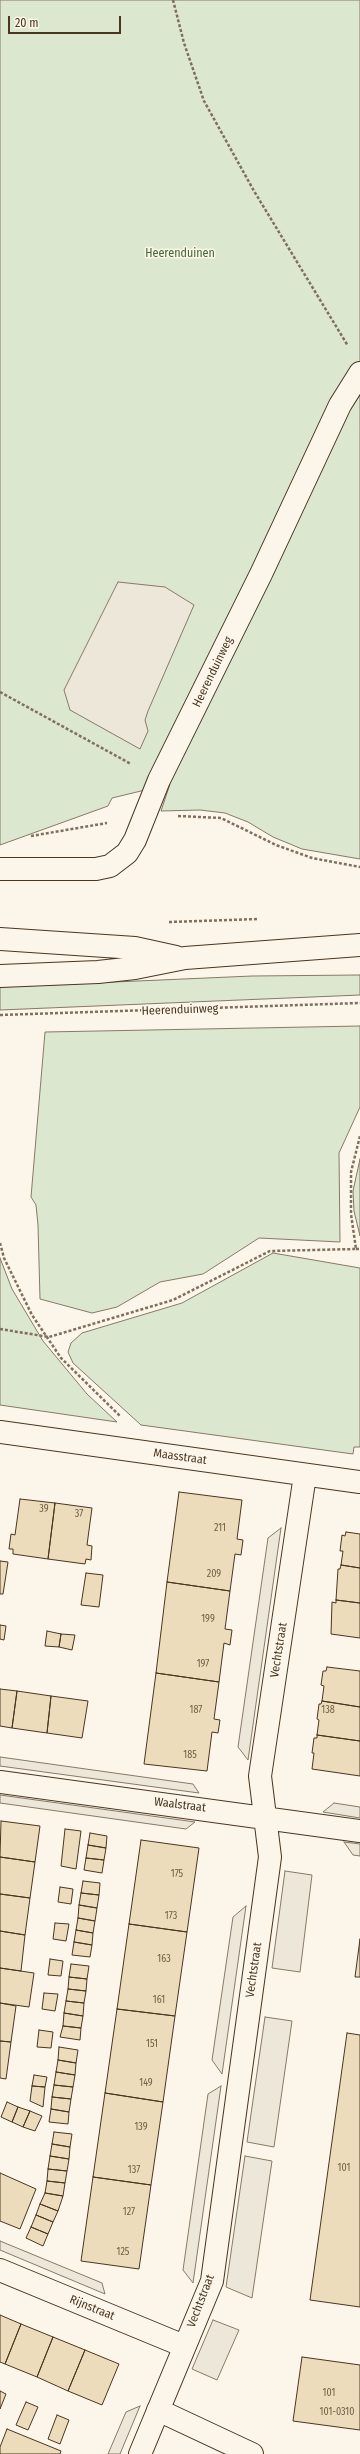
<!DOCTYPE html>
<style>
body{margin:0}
#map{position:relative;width:360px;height:2454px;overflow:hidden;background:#fbf6e9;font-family:"Fira Sans Condensed",sans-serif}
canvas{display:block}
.scale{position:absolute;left:8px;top:16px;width:113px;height:18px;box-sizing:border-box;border:2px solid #4a3520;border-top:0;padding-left:5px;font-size:12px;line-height:14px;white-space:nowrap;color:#4a3520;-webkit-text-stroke:3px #fbf6e9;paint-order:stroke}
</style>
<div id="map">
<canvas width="360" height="2454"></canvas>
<div class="scale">20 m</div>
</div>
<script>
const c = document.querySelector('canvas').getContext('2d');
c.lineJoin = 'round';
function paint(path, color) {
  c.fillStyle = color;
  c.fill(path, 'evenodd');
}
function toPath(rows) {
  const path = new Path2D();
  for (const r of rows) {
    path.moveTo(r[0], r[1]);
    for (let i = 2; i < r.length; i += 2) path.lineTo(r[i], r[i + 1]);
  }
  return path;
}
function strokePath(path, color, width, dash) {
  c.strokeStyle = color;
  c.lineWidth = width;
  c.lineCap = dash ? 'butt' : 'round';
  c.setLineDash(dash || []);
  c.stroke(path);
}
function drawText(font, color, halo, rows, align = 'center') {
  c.font = font + ' "Fira Sans Condensed",sans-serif';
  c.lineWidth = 3;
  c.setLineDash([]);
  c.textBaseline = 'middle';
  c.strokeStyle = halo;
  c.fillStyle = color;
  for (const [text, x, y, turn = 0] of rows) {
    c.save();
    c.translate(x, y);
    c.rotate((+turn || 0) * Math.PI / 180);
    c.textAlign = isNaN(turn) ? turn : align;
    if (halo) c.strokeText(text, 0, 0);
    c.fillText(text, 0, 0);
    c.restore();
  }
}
const green = toPath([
 [0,0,360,0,360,859,302,849,273,837,248,822,225,813,200,810,161,811,170,784,112,798,108,806,0,845,0,0],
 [360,975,360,995,0,1010,0,987,252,976,360,975],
 [360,1026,360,1107,339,1153,340,1242,259,1238,203,1274,160,1282,117,1307,92,1313,40,1299,38,1225,36,1205,31,1197,45,1032,360,1026],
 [360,1159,360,1236,354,1211,353,1191,360,1159],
 [273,1253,360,1268,360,1447,354,1447,353,1454,141,1425,73,1363,68,1352,71,1343,82,1333,182,1303,273,1253],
 [0,1258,12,1289,43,1341,87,1394,117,1422,0,1405,0,1258]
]);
paint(green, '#dce7d0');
strokePath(green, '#887966', 1);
const parking = toPath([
 [118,582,165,587,194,605,148,711,145,720,148,731,140,749,70,710,64,690,118,582],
 [281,1528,248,1760,238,1747,268,1538,281,1528],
 [0,1757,193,1784,199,1793,0,1766,0,1757],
 [0,1795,195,1822,186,1829,0,1803,0,1795],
 [334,1803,360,1807,360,1818,323,1812,334,1803],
 [344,1842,360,1844,360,1856,353,1855,344,1842],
 [285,1871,312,1875,300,1972,272,1968,285,1871],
 [246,1906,222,2074,212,2060,233,1917,246,1906],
 [265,2017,292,2021,274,2147,247,2142,265,2017],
 [221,2086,193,2283,183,2270,208,2094,221,2086],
 [245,2156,272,2161,252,2298,226,2287,245,2156],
 [0,2241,102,2283,105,2294,0,2250,0,2241],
 [213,2320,239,2330,217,2380,192,2369,213,2320],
 [140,2406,120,2454,108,2454,126,2412,140,2406]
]);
paint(parking, '#ede7d9');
strokePath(parking, '#887966', 1);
const building = toPath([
 [179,1492,242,1500,237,1539,243,1540,241,1555,235,1554,230,1591,167,1582,179,1492],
 [20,1499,55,1503,48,1559,13,1554,13,1549,9,1549,11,1534,15,1535,20,1499],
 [55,1503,92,1508,87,1545,92,1546,91,1560,86,1559,85,1564,48,1559,55,1503],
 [346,1532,360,1534,360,1568,341,1565,343,1551,340,1551,342,1535,345,1536,346,1532],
 [0,1561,8,1562,3,1594,0,1594,0,1561],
 [341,1565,360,1568,360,1603,336,1600,338,1569,340,1569,341,1565],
 [86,1573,103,1575,99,1607,81,1605,86,1573],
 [167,1582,230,1591,225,1629,232,1630,230,1645,224,1643,219,1682,156,1673,167,1582],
 [336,1600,360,1603,360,1638,331,1634,332,1602,336,1603,336,1600],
 [0,1625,6,1626,4,1640,0,1639,0,1625],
 [47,1631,61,1634,59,1647,45,1646,47,1631],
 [61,1634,75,1635,72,1650,59,1647,61,1634],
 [327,1667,360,1671,360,1707,322,1701,324,1686,321,1685,323,1671,326,1671,327,1667],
 [156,1673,219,1682,214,1719,220,1720,218,1733,212,1732,207,1771,144,1764,156,1673],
 [0,1689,17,1691,12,1728,0,1726,0,1689],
 [17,1691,51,1696,47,1733,12,1728,17,1691],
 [51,1696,88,1701,82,1738,47,1733,51,1696],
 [322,1701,360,1707,360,1741,317,1735,319,1720,317,1719,319,1704,321,1704,322,1701],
 [317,1735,360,1741,360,1776,312,1769,314,1753,312,1753,314,1738,317,1738,317,1735],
 [1,1821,40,1826,35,1862,0,1857,1,1821],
 [65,1829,81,1831,76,1869,61,1866,65,1829],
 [90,1833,107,1836,106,1848,88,1845,90,1833],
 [141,1840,199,1848,187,1932,129,1924,141,1840],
 [88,1845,106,1848,104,1860,86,1858,88,1845],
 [0,1857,35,1862,30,1898,0,1894,0,1857],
 [86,1858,104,1860,102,1873,84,1870,86,1858],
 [83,1881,100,1883,99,1895,81,1893,83,1881],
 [60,1887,73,1889,71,1904,58,1902,60,1887],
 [81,1893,99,1895,97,1908,79,1905,81,1893],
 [0,1894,30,1898,25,1935,0,1931,0,1894],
 [79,1905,97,1908,95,1921,78,1918,79,1905],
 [78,1918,95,1921,93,1933,76,1930,78,1918],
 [55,1923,69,1924,66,1941,53,1939,55,1923],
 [129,1924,187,1932,175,2016,117,2009,129,1924],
 [76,1930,93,1933,92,1945,74,1942,76,1930],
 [0,1931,25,1935,21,1971,0,1968,0,1931],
 [360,1939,360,1977,355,1977,360,1939],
 [74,1942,92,1945,90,1957,72,1955,74,1942],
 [50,1959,63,1961,61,1976,48,1975,50,1959],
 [71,1964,89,1966,87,1979,69,1977,71,1964],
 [0,1968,34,1973,29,2007,0,2003,0,1968],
 [69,1977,87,1979,86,1991,68,1989,69,1977],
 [68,1989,86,1991,84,2003,66,2001,68,1989],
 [44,1993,58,1994,55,2011,42,2009,44,1993],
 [66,2001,84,2003,83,2016,64,2013,66,2001],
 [0,2003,16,2006,11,2042,0,2041,0,2003],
 [117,2009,175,2016,163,2102,105,2093,117,2009],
 [64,2013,83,2016,81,2028,63,2026,64,2013],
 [63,2026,81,2028,80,2040,60,2037,63,2026],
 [39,2030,53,2032,51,2048,37,2047,39,2030],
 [347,2033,360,2035,360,2307,310,2300,347,2033],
 [0,2041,11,2042,6,2079,0,2078,0,2041],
 [59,2047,78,2050,76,2063,58,2060,59,2047],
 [58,2060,76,2063,75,2075,56,2072,58,2060],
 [56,2072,75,2075,73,2087,54,2085,56,2072],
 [34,2075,47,2077,45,2087,32,2086,34,2075],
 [54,2085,73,2087,71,2099,52,2097,54,2085],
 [32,2086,45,2087,43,2107,30,2101,32,2086],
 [105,2093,163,2102,151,2185,93,2177,105,2093],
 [52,2097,71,2099,69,2112,51,2109,52,2097],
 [7,2102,18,2107,12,2122,1,2117,7,2102],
 [18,2107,30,2111,23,2127,12,2122,18,2107],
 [51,2109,69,2112,68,2124,49,2122,51,2109],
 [30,2111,42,2116,35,2131,23,2127,30,2111],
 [54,2132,72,2134,70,2147,52,2144,54,2132],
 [52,2144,70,2147,69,2159,50,2156,52,2144],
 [50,2156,69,2159,67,2171,48,2169,50,2156],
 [48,2169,67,2171,65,2183,47,2181,48,2169],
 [0,2173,36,2189,20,2229,0,2221,0,2173],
 [93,2177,151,2185,139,2269,81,2261,93,2177],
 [47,2181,65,2183,63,2196,45,2193,47,2181],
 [45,2193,63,2196,58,2211,40,2204,45,2193],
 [40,2204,58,2211,53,2222,36,2215,40,2204],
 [36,2215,53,2222,48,2234,31,2227,36,2215],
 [31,2227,48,2234,43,2246,26,2238,31,2227],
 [0,2315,21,2324,5,2364,0,2362,0,2315],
 [21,2324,53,2337,37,2377,5,2364,21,2324],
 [53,2337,85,2350,68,2391,37,2377,53,2337],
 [85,2350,119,2364,102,2405,68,2391,85,2350],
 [302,2357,360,2365,360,2430,293,2421,302,2357],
 [0,2391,6,2394,0,2409,0,2391],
 [26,2402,38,2407,28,2430,16,2425,26,2402],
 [57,2415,69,2420,60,2444,48,2439,57,2415],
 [7,2429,61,2451,60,2454,0,2454,0,2447,7,2429]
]);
paint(building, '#ecdcbc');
strokePath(building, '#4a3520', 1);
const street = toPath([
 [0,869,96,869,110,866,127,853,135,840,159,780,261,574,340,405,360,373],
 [0,1432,360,1482],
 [0,1782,360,1831],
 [0,2270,184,2346],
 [158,2410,252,2454],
 [140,2454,212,2281,270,1857,260,1776,305,1475]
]);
const secondary = toPath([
 [0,939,135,948,176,957],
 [0,976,98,972,135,968,185,958,360,945]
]);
strokePath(street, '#4a3520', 24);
strokePath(secondary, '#4a3520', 24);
strokePath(toPath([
 [173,0,184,43,204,101,254,191,348,346],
 [0,692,131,764],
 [178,816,221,818,276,845,312,858,360,867],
 [31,836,107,823],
 [169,922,258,919],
 [0,1015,360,1003],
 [0,1243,4,1258,32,1315,61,1358,120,1416],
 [356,1249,360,1249],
 [0,1329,49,1337,173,1300,270,1251,356,1249,351,1214,351,1172,360,1136]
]), '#7f6f5c', 2.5, [3, 2]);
strokePath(street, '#fbf6e9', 22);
strokePath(secondary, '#fbf6e9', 22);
drawText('10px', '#725f47', null, [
 ["39",44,1509],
 ["37",79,1514],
 ["211",220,1528],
 ["209",214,1574],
 ["199",208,1619],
 ["197",203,1664],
 ["187",196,1710],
 ["138",328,1710],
 ["185",190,1755],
 ["175",177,1874],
 ["173",171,1916],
 ["163",164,1959],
 ["161",159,2000],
 ["151",152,2044],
 ["149",146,2083],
 ["139",141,2127],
 ["101",344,2168],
 ["137",134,2170],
 ["127",129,2212],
 ["125",123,2252],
 ["101",329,2393],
 ["101-0310",337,2412]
]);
drawText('12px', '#436837', '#fbf6e9', [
 ["Heerenduinen",180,254]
]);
drawText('12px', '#4a3520', '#fbf6e9', [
 ["Heerenduinweg",213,672,-64],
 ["Heerenduinweg",180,1010,-2],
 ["Maasstraat",180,1457,8],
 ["Vechtstraat",279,1650,-81],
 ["Waalstraat",180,1805,7],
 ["Vechtstraat",254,1970,-82],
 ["Vechtstraat",201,2301,-69],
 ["Rijnstraat",92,2308,22]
]);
</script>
